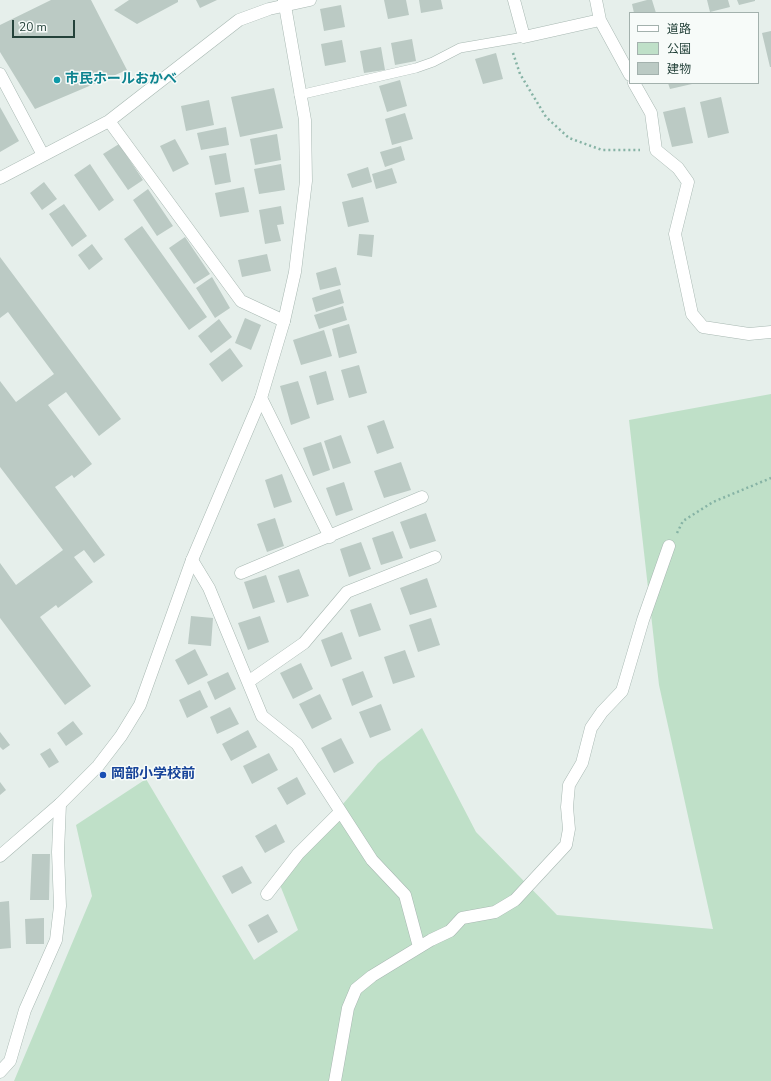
<!DOCTYPE html>
<meta charset="utf-8">
<style>
body{margin:0}
#map{position:relative;width:771px;height:1081px;overflow:hidden;background:#e6efeb;font-family:"Nunito Sans","Noto Sans JP",sans-serif}
canvas{display:block}
.legend{position:absolute;left:629px;top:12px;width:130px;height:72px;box-sizing:border-box;background:#f7fbf9;border:1px solid #a3b1ad;margin:0;padding:5px 7px;list-style:none;font-size:12px;color:#24423a}
.legend li{display:flex;align-items:center;gap:8px;height:20px}
.legend b{width:20px;border:1px solid #a3b1ad}
.scale{position:absolute;left:12px;top:20px;width:63px;height:18px;box-sizing:border-box;border:2px solid #24423a;border-top:0;padding-left:5px;font-size:12px;line-height:14px;white-space:nowrap;color:#24423a;-webkit-text-stroke:3px #f7fbf9;paint-order:stroke}
</style>
<div id="map">
<canvas width="771" height="1081"></canvas>
<ul class="legend">
<li><b style="height:5px;background:#fff"></b>道路</li>
<li><b style="height:11px;background:#bfe0c8"></b>公園</li>
<li><b style="height:11px;background:#bbcac4"></b>建物</li>
</ul>
<div class="scale">20 m</div>
</div>
<script>
const c = document.querySelector('canvas').getContext('2d');
c.lineJoin = 'round';
function paint(path, color) {
  c.fillStyle = color;
  c.fill(path, 'evenodd');
}
function toPath(rows) {
  const path = new Path2D();
  for (const r of rows) {
    path.moveTo(r[0], r[1]);
    for (let i = 2; i < r.length; i += 2) path.lineTo(r[i], r[i + 1]);
  }
  return path;
}
function strokePath(path, color, width, dash) {
  c.strokeStyle = color;
  c.lineWidth = width;
  c.lineCap = dash ? 'butt' : 'round';
  c.setLineDash(dash || []);
  c.stroke(path);
}
function drawText(font, color, halo, rows, align = 'center') {
  c.font = font + ' "Nunito Sans","Noto Sans JP",sans-serif';
  c.lineWidth = 3;
  c.setLineDash([]);
  c.textBaseline = 'middle';
  c.strokeStyle = halo;
  c.fillStyle = color;
  for (const [text, x, y, turn = 0] of rows) {
    c.save();
    c.translate(x, y);
    c.rotate((+turn || 0) * Math.PI / 180);
    c.textAlign = isNaN(turn) ? turn : align;
    if (halo) c.strokeText(text, 0, 0);
    c.fillText(text, 0, 0);
    c.restore();
  }
}
paint(toPath([
 [771,394,771,1081,14,1081,92,896,76,825,146,779,254,960,298,930,278,880,378,763,422,728,476,832,557,915,713,929,659,685,629,420]
]), '#bfe0c8');
paint(toPath([
 [51,0,91,0,127,70,35,109,0,52,0,25],
 [129,0,178,0,178,2,137,24,114,10],
 [196,0,217,0,200,8],
 [384,0,406,0,409,15,388,19],
 [419,0,441,0,443,9,421,13],
 [647,0,652,0,656,13,634,13,632,4],
 [707,0,728,0,730,7,710,12],
 [737,0,755,0,755,1,739,5],
 [341,5,345,27,324,31,320,9],
 [771,31,771,67,770,67,762,33],
 [412,39,416,61,395,65,391,43],
 [342,40,346,62,325,66,321,44],
 [381,47,385,70,364,73,360,51],
 [496,53,503,79,483,84,475,59],
 [400,80,407,106,387,112,379,86],
 [668,83,692,83,692,84,670,89],
 [274,88,283,128,240,137,231,97],
 [721,97,729,133,708,138,700,102],
 [209,100,214,125,186,131,181,106],
 [0,107,19,141,0,152],
 [685,107,693,143,672,147,663,112],
 [405,113,413,139,392,145,385,119],
 [226,127,229,145,201,150,197,133],
 [277,134,281,160,255,165,250,139],
 [175,139,189,164,173,172,160,146],
 [119,144,143,180,128,190,103,154],
 [401,146,405,160,385,167,380,152],
 [226,153,231,182,215,185,209,156],
 [90,164,114,200,99,211,74,175],
 [281,164,285,190,259,194,254,169],
 [368,167,372,182,352,188,347,174],
 [392,168,397,183,376,189,372,174],
 [44,182,57,199,42,210,30,193],
 [244,187,249,212,220,217,215,193],
 [148,189,173,226,157,236,133,200],
 [363,197,369,222,348,227,342,202],
 [64,204,87,236,72,247,49,214],
 [281,206,284,224,277,225,281,241,265,244,259,210],
 [142,226,207,317,189,330,124,239],
 [359,234,374,235,372,257,357,255],
 [185,237,210,274,194,284,169,248],
 [92,244,103,259,89,270,78,255],
 [267,254,271,271,242,277,238,260],
 [0,257,121,419,99,436,66,392,48,405,92,464,74,478,72,475,55,487,105,555,94,563,84,550,74,557,93,582,58,608,56,605,40,617,91,686,65,705,0,618,0,563,16,585,63,550,0,467,0,381,16,402,54,374,8,312,0,318],
 [336,267,341,285,320,290,316,273],
 [212,277,230,308,215,318,196,288],
 [340,289,344,303,316,312,312,298],
 [343,306,347,320,319,329,314,315],
 [245,318,261,325,251,350,235,343],
 [219,319,232,337,211,353,198,336],
 [349,324,357,353,339,358,332,329],
 [324,330,332,356,301,365,293,340],
 [230,348,243,366,222,382,209,364],
 [359,365,367,393,349,398,341,370],
 [326,371,334,400,317,405,309,376],
 [298,381,310,418,291,425,280,386],
 [384,420,394,448,377,454,367,426],
 [341,435,351,463,333,469,324,441],
 [321,442,330,470,313,476,303,448],
 [401,462,411,490,384,498,374,471],
 [282,474,292,502,274,508,265,480],
 [344,482,353,510,336,516,326,488],
 [426,513,436,541,410,549,400,522],
 [275,518,284,546,267,552,257,524],
 [393,531,403,558,381,565,372,538],
 [361,542,371,569,349,577,340,549],
 [299,569,309,596,287,603,278,576],
 [266,575,275,602,253,609,244,582],
 [427,578,437,607,410,615,400,588],
 [371,603,381,630,359,637,350,610],
 [191,616,213,618,211,646,188,644],
 [260,616,269,642,248,650,238,623],
 [431,618,440,645,418,652,409,625],
 [342,632,352,659,331,667,321,640],
 [195,649,208,675,188,685,175,660],
 [405,650,415,677,393,684,384,657],
 [301,663,313,689,293,699,280,673],
 [363,671,373,697,352,706,342,679],
 [228,672,236,689,215,700,207,682],
 [200,690,208,707,187,718,179,700],
 [320,694,332,719,312,729,299,704],
 [381,704,391,730,370,738,359,712],
 [230,707,239,724,217,734,210,717],
 [73,721,83,734,66,746,57,733],
 [248,730,257,747,231,761,222,744],
 [0,732,10,745,3,750,0,747],
 [341,738,354,763,334,773,321,748],
 [50,748,59,762,49,768,40,754],
 [269,753,278,770,252,784,243,766],
 [297,777,306,794,287,805,277,788],
 [0,782,6,790,0,795],
 [276,824,285,842,265,853,255,836],
 [32,854,50,854,49,900,30,900],
 [242,866,252,883,232,894,222,876],
 [9,901,11,948,0,949,0,902],
 [268,914,278,932,258,943,248,925],
 [44,918,44,944,26,944,25,919]
]), '#bbcac4');
const service = toPath([
 [299,95,416,68,433,62,460,48,524,37]
]);
const minor = toPath([
 [514,0,524,37,600,20],
 [596,0,600,20,630,75],
 [0,74,43,155],
 [634,83,651,113,656,150,678,168,688,182,675,234,692,314,703,327,749,334,771,332],
 [109,121,241,301,284,321],
 [0,178,109,121,239,20,269,9,310,0],
 [261,398,330,537],
 [192,560,209,588,262,716,297,744,372,860,405,895,419,947],
 [241,573,422,497],
 [248,682,304,643,347,592,435,557],
 [267,894,298,854,340,812],
 [0,1072,10,1061,25,1010,56,940,60,906,58,852,60,804],
 [335,1081,348,1008,356,989,372,976,431,940,450,931,462,918,495,912,515,900,566,845,569,829,567,807,569,785,582,763,591,728,602,712,622,691,643,620,669,546]
]);
const tertiary = toPath([
 [0,856,60,804,98,766,121,736,140,705,192,560,261,398,284,321,295,272,306,181,305,120,284,0]
]);
strokePath(service, '#a8b8b2', 10);
strokePath(minor, '#a8b8b2', 13);
strokePath(tertiary, '#a8b8b2', 13);
strokePath(toPath([
 [513,53,520,74,546,117,569,138,602,150,640,150],
 [677,533,683,521,713,502,771,478]
]), '#86b3a5', 2.5, [2, 3]);
strokePath(service, '#fff', 9);
strokePath(minor, '#fff', 12);
strokePath(tertiary, '#fff', 12);
for (const [x, y, r, color] of [
 [57,80,4,"#0f9aa8"],
 [103,775,4,"#1a4fb4"]
]) {
  const dot = new Path2D();
  dot.arc(x, y, r, 0, 2 * Math.PI);
  c.fillStyle = color;
  c.fill(dot);
  strokePath(dot, '#f7fbf9', 1.5);
}
drawText('bold 14px', '#0d838f', '#f7fbf9', [
 ["市民ホールおかべ",65,80]
], 'left');
drawText('bold 14px', '#164399', '#f7fbf9', [
 ["岡部小学校前",111,775]
], 'left');
</script>
